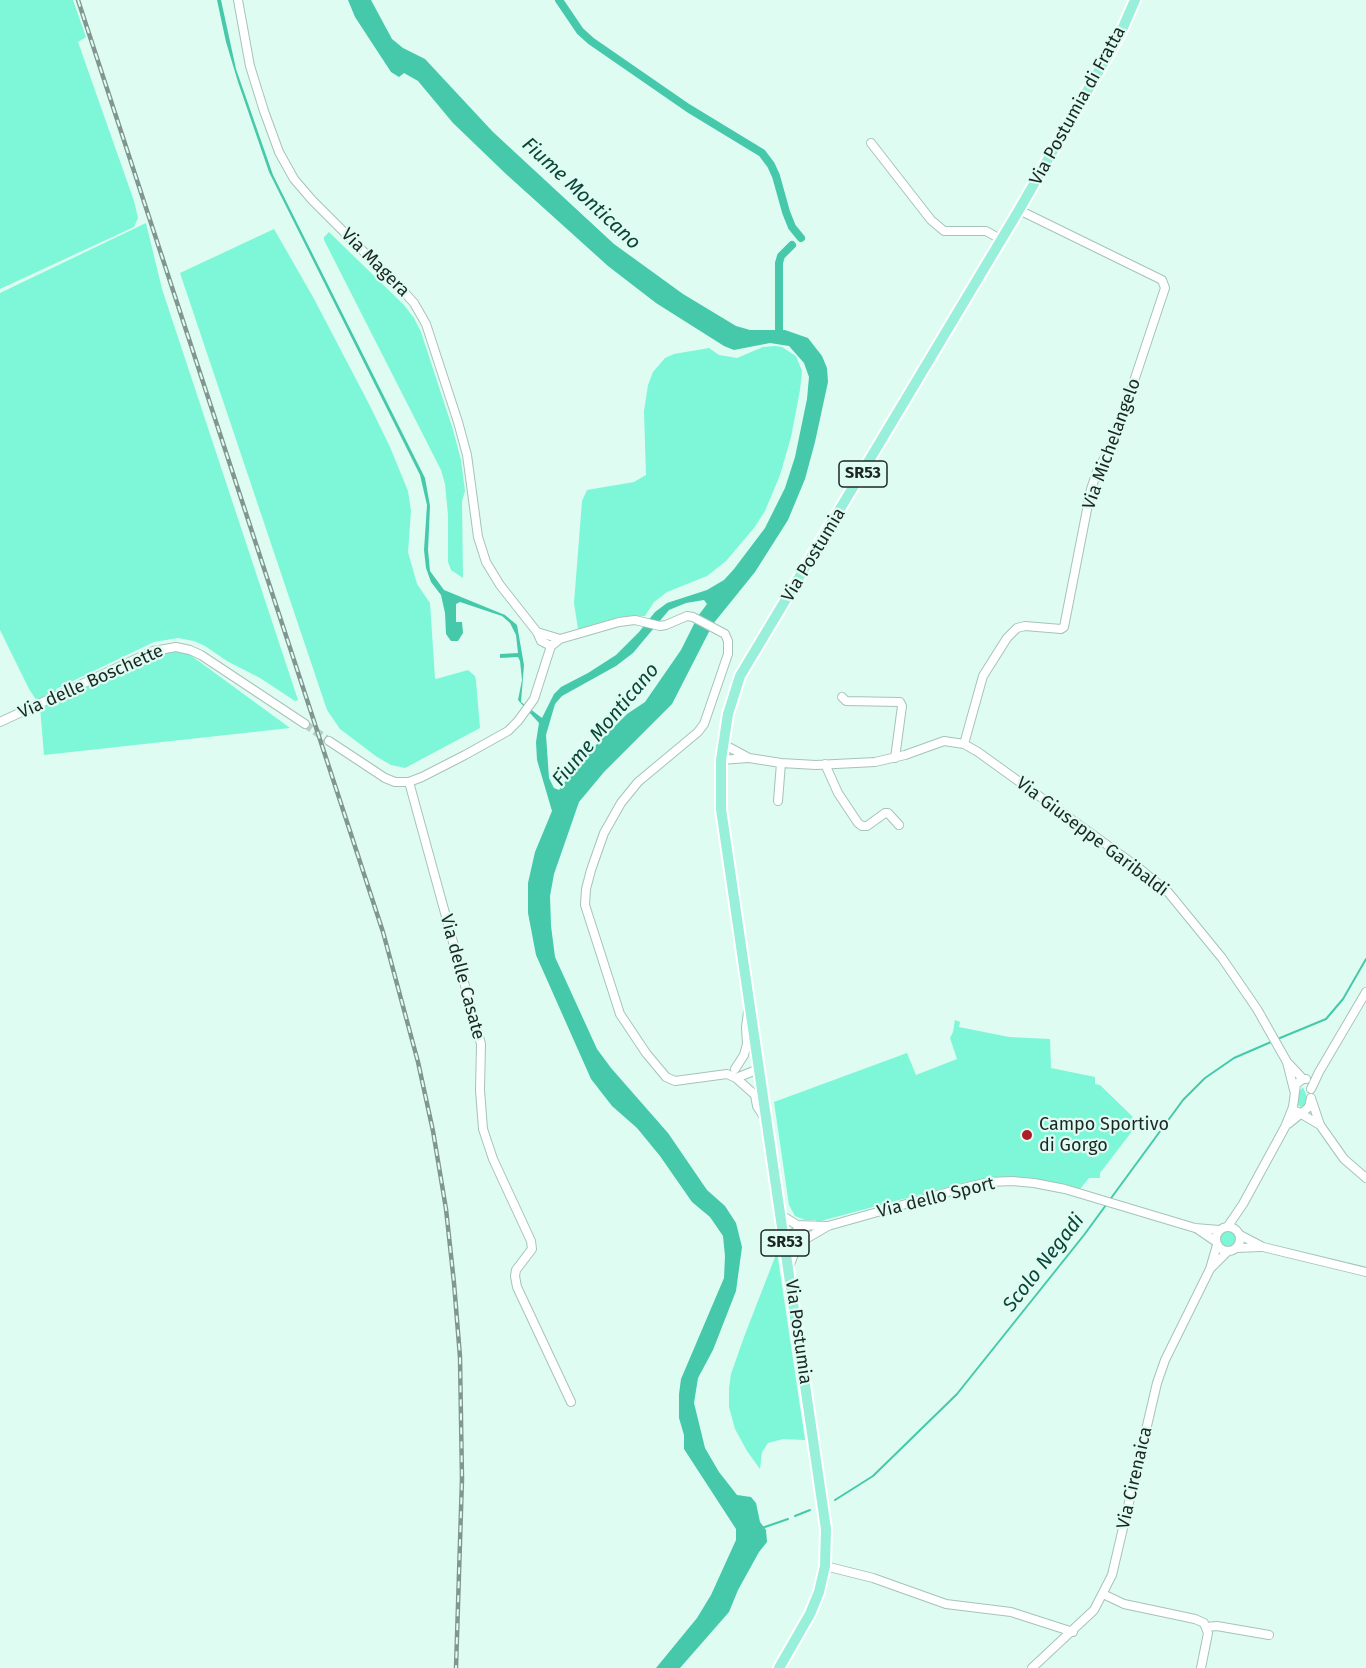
<!DOCTYPE html>
<style>
body{margin:0}
canvas{display:block;background:#defcf2}
</style>
<canvas width="1366" height="1668"></canvas>
<script>
const c = document.querySelector('canvas').getContext('2d');
c.lineJoin = 'round';
function paint(path, color) {
  c.fillStyle = color;
  c.fill(path, 'evenodd');
}
function toPath(rows) {
  const path = new Path2D();
  for (const r of rows) {
    if (r.length === 3) {
      path.moveTo(r[0] + r[2], r[1]);
      path.arc(r[0], r[1], r[2], 0, 2 * Math.PI);
      continue;
    }
    path.moveTo(r[0], r[1]);
    for (let i = 2; i < r.length; i += 2) path.lineTo(r[i], r[i + 1]);
  }
  return path;
}
function strokePath(path, color, width, dash) {
  c.strokeStyle = color;
  c.lineWidth = width;
  c.lineCap = dash ? 'butt' : 'round';
  c.setLineDash(dash || []);
  c.stroke(path);
}
function drawText(font, color, halo, rows, align = 'center') {
  c.font = font + ' "Fira Sans",sans-serif';
  c.lineWidth = 4.5;
  c.setLineDash([]);
  c.textBaseline = 'middle';
  c.strokeStyle = halo;
  c.fillStyle = color;
  for (const [text, x, y, turn = 0] of rows) {
    c.save();
    c.translate(x, y);
    c.rotate((+turn || 0) * Math.PI / 180);
    c.textAlign = isNaN(turn) ? turn : align;
    if (halo) c.strokeText(text, 0, 0);
    c.fillText(text, 0, 0);
    c.restore();
  }
}
paint(toPath([
 [0,0,73,0,86,37,78,42,134,201,138,218,134,227,0,289],
 [146,223,162,289,298,700,295,701,260,678,227,661,205,646,194,641,178,638,154,642,56,689,56,691,37,701,29,689,0,630,0,293],
 [274,229,313,297,369,404,390,447,408,491,411,511,408,552,417,584,430,603,435,678,436,679,468,670,475,676,476,681,480,728,405,768,391,765,377,757,340,729,327,710,180,273],
 [329,232,404,305,414,318,421,332,453,430,461,460,465,491,462,501,463,578,451,570,448,562,448,515,445,484,441,470,324,240,324,237],
 [775,346,782,347,796,356,802,371,800,390,791,437,780,475,765,511,754,528,726,561,707,576,667,592,654,602,645,616,620,617,578,629,574,603,582,501,587,490,634,482,646,475,644,411,648,385,653,372,665,358,674,354,709,348,719,355,737,358,763,347],
 [173,651,189,654,290,728,44,755,40,707,138,663,161,654],
 [955,1020,960,1022,959,1027,1009,1037,1050,1039,1051,1068,1095,1077,1095,1084,1100,1085,1132,1116,1136,1126,1100,1173,1100,1178,1089,1178,1080,1189,1030,1178,987,1179,963,1183,817,1222,816,1220,805,1220,795,1216,789,1205,774,1102,907,1053,916,1075,957,1059,950,1038,953,1032],
 [1303,1087,1307,1097,1305,1104,1301,1107,1298,1105,1298,1100,1299,1092],
 [1228,1239,8],
 [777,1252,805,1440,783,1439,768,1443,762,1452,760,1469,747,1451,735,1429,729,1407,729,1388,731,1374,744,1337]
]), '#7df7d7');
paint(toPath([
 [217,0,221,0,236,69,273,175,425,478,430,506,428,550,430,571,444,590,505,615,517,625,524,665,521,702,542,718,554,694,561,687,588,673,616,655,639,632,655,612,667,603,707,590,724,580,734,569,765,528,785,488,795,457,807,399,809,377,804,363,789,346,770,343,734,350,724,346,656,303,608,266,506,174,453,123,418,81,404,73,399,77,391,72,355,17,348,0,371,0,392,39,403,48,425,59,493,132,614,244,683,294,736,326,750,330,785,330,808,338,822,356,827,368,828,382,815,442,805,479,788,520,755,572,713,624,672,704,604,772,579,802,554,874,550,896,551,926,555,957,597,1049,611,1068,668,1133,707,1190,725,1206,736,1223,742,1247,736,1291,713,1350,698,1378,694,1403,705,1448,719,1472,737,1495,751,1497,756,1503,760,1522,766,1530,767,1542,759,1552,738,1590,729,1612,680,1668,656,1668,697,1618,711,1595,736,1540,736,1529,684,1449,684,1435,679,1418,679,1394,681,1379,724,1278,725,1256,723,1236,710,1217,692,1202,660,1156,637,1128,612,1106,591,1079,536,955,528,913,528,883,535,852,552,811,537,760,536,742,539,723,518,700,522,680,520,661,518,657,500,658,500,654,518,653,516,635,510,623,502,616,460,602,456,604,456,622,462,622,463,633,458,641,451,641,446,634,445,613,441,595,431,582,426,568,424,550,427,505,420,475,269,172,238,82,226,42],
 [704,600,707,604,698,616,681,650,645,702,627,714,583,758,559,790,554,788,549,778,546,735,555,704,562,696,616,666,633,653,669,610,686,603]
]), '#45c9aa');
strokePath(toPath([
 [1280,1038,1326,1019,1343,999,1366,959],
 [835,1500,873,1476,957,1394,1084,1235,1183,1100,1205,1078,1234,1058,1271,1042],
 [795,1516,810,1510],
 [762,1528,788,1519]
]), '#45c9aa', 2);
strokePath(toPath([
 [559,0,580,31,591,41,688,108,762,153,771,165,776,176,786,212,792,227,801,238],
 [779,335,779,263,781,256,792,245]
]), '#45c9aa', 8);
strokePath(toPath([
 [305,724,329,741]
]), '#b7d1c9', 8, [8, 4]);
const minor = toPath([
 [238,0,250,66,264,111,279,152,294,179,312,200,404,292,414,303,426,324,458,422,467,455,478,537,486,562,500,585,537,632,541,641,551,646],
 [871,143,931,220,944,231,986,231,1002,240],
 [537,632,560,639],
 [842,697,846,701,900,702,902,706,895,758],
 [0,722,153,651,176,647,190,650,201,655,305,724],
 [329,741,385,778,395,782,409,782,422,777,465,755,508,731,518,721,534,699,551,646,560,639,619,622,635,620,660,626,666,625,687,616,693,617,725,634,728,641,728,654,704,724,698,732,638,782,621,803,604,833,591,870,586,889,585,905,620,1014,646,1053,666,1077,675,1081,727,1074,736,1078,759,1069],
 [723,744,749,758,781,763,816,765,875,762,905,755,944,741,964,744,978,752,1139,868,1168,892,1222,958,1257,1009,1287,1062,1294,1090],
 [964,744,983,676,1007,638,1017,628,1025,626,1061,629,1064,627,1091,489,1098,469,1110,449,1121,420,1165,288,1162,280,1019,210],
 [721,760,748,758],
 [825,764,838,793,858,823,862,826,867,826,885,813,888,813,899,825],
 [409,782,481,1044,480,1090,483,1129,493,1159,531,1241,532,1249,516,1270,515,1276,517,1287,571,1402],
 [778,801,781,763],
 [1288,1063,1303,1079],
 [735,1069,744,1055,747,1044,746,1027,748,1012],
 [736,1078,755,1095,757,1106,764,1117],
 [1311,1089,1319,1072,1366,992],
 [1311,1098,1320,1125,1344,1159,1366,1178],
 [1298,1112,1320,1125],
 [1288,1124,1309,1107,1311,1098],
 [781,1215,797,1225,826,1226],
 [1228,1226,1243,1204,1285,1127,1293,1107,1296,1084,1303,1079,1306,1079],
 [1228,1239,12],
 [1196,1228,1215,1241],
 [1240,1235,1263,1247,1366,1272],
 [784,1237,805,1228],
 [785,1239,804,1240,828,1226,959,1189,989,1182,1012,1181,1034,1183,1065,1189,1195,1228,1219,1230],
 [1217,1245,1210,1269,1228,1251],
 [1236,1248,1261,1247],
 [789,1267,795,1251,804,1240],
 [825,1566,873,1578,946,1604,1011,1612,1073,1632],
 [1103,1594,1124,1604,1195,1619,1204,1623,1208,1633,1201,1668],
 [1206,1627,1217,1626,1269,1635],
 [1032,1668,1094,1610,1112,1575,1157,1383,1165,1360,1210,1269]
]);
const major = toPath([
 [779,1668,810,1614,819,1592,825,1566,826,1529,721,809,721,760,728,714,740,676,1019,210,1121,32,1135,0]
]);
strokePath(minor, '#a6c3ba', 10);
strokePath(major, '#fff', 14);
strokePath(minor, '#fff', 8);
strokePath(major, '#98efda', 10);
const rail = toPath([
 [78,0,383,932,418,1062,433,1131,446,1209,454,1283,460,1357,462,1479,456,1668]
]);
strokePath(rail, '#819690', 4.5);
strokePath(rail, '#defcf2', 2, [7]);
for (const [x, y, r, color] of [
 [1027,1135,6,"#af1c28"]
]) {
  const dot = new Path2D();
  dot.arc(x, y, r, 0, 2 * Math.PI);
  c.fillStyle = color;
  c.fill(dot);
  strokePath(dot, '#defcf2', 2);
}
for (const [x, y, w] of [
 [863,474,48],
 [785,1243,48]
]) {
  const box = new Path2D();
  box.roundRect(x - w / 2, y - 13, w, 26, 4.5);
  c.fillStyle = '#defcf2';
  c.fill(box);
  strokePath(box, '#1c2724', 1.5);
}
drawText('bold 16px', '#1c2724', null, [
 ["SR53",863,474],
 ["SR53",785,1243]
]);
drawText('18px', '#1c2724', '#defcf2', [
 ["Via Postumia di Fratta",1078,106,-61],
 ["Via Magera",375,263,45],
 ["Via Michelangelo",1112,444,-70],
 ["Via Postumia",814,555,-59],
 ["Via delle Boschette",91,682,-24],
 ["Via Giuseppe Garibaldi",1092,837,37],
 ["Via delle Casate",462,977,75],
 ["Via dello Sport",936,1198,-14],
 ["Via Postumia",798,1332,82],
 ["Via Cirenaica",1135,1478,-77]
]);
drawText('18px', '#1c2724', '#defcf2', [
 ["Campo Sportivo",1039,1125],
 ["di Gorgo",1039,1146]
], 'left');
drawText('italic 20px', '#0b4538', '#defcf2', [
 ["Fiume Monticano",581,194,43],
 ["Fiume Monticano",606,725,-50],
 ["Scolo Negadi",1044,1263,-52]
]);
</script>
